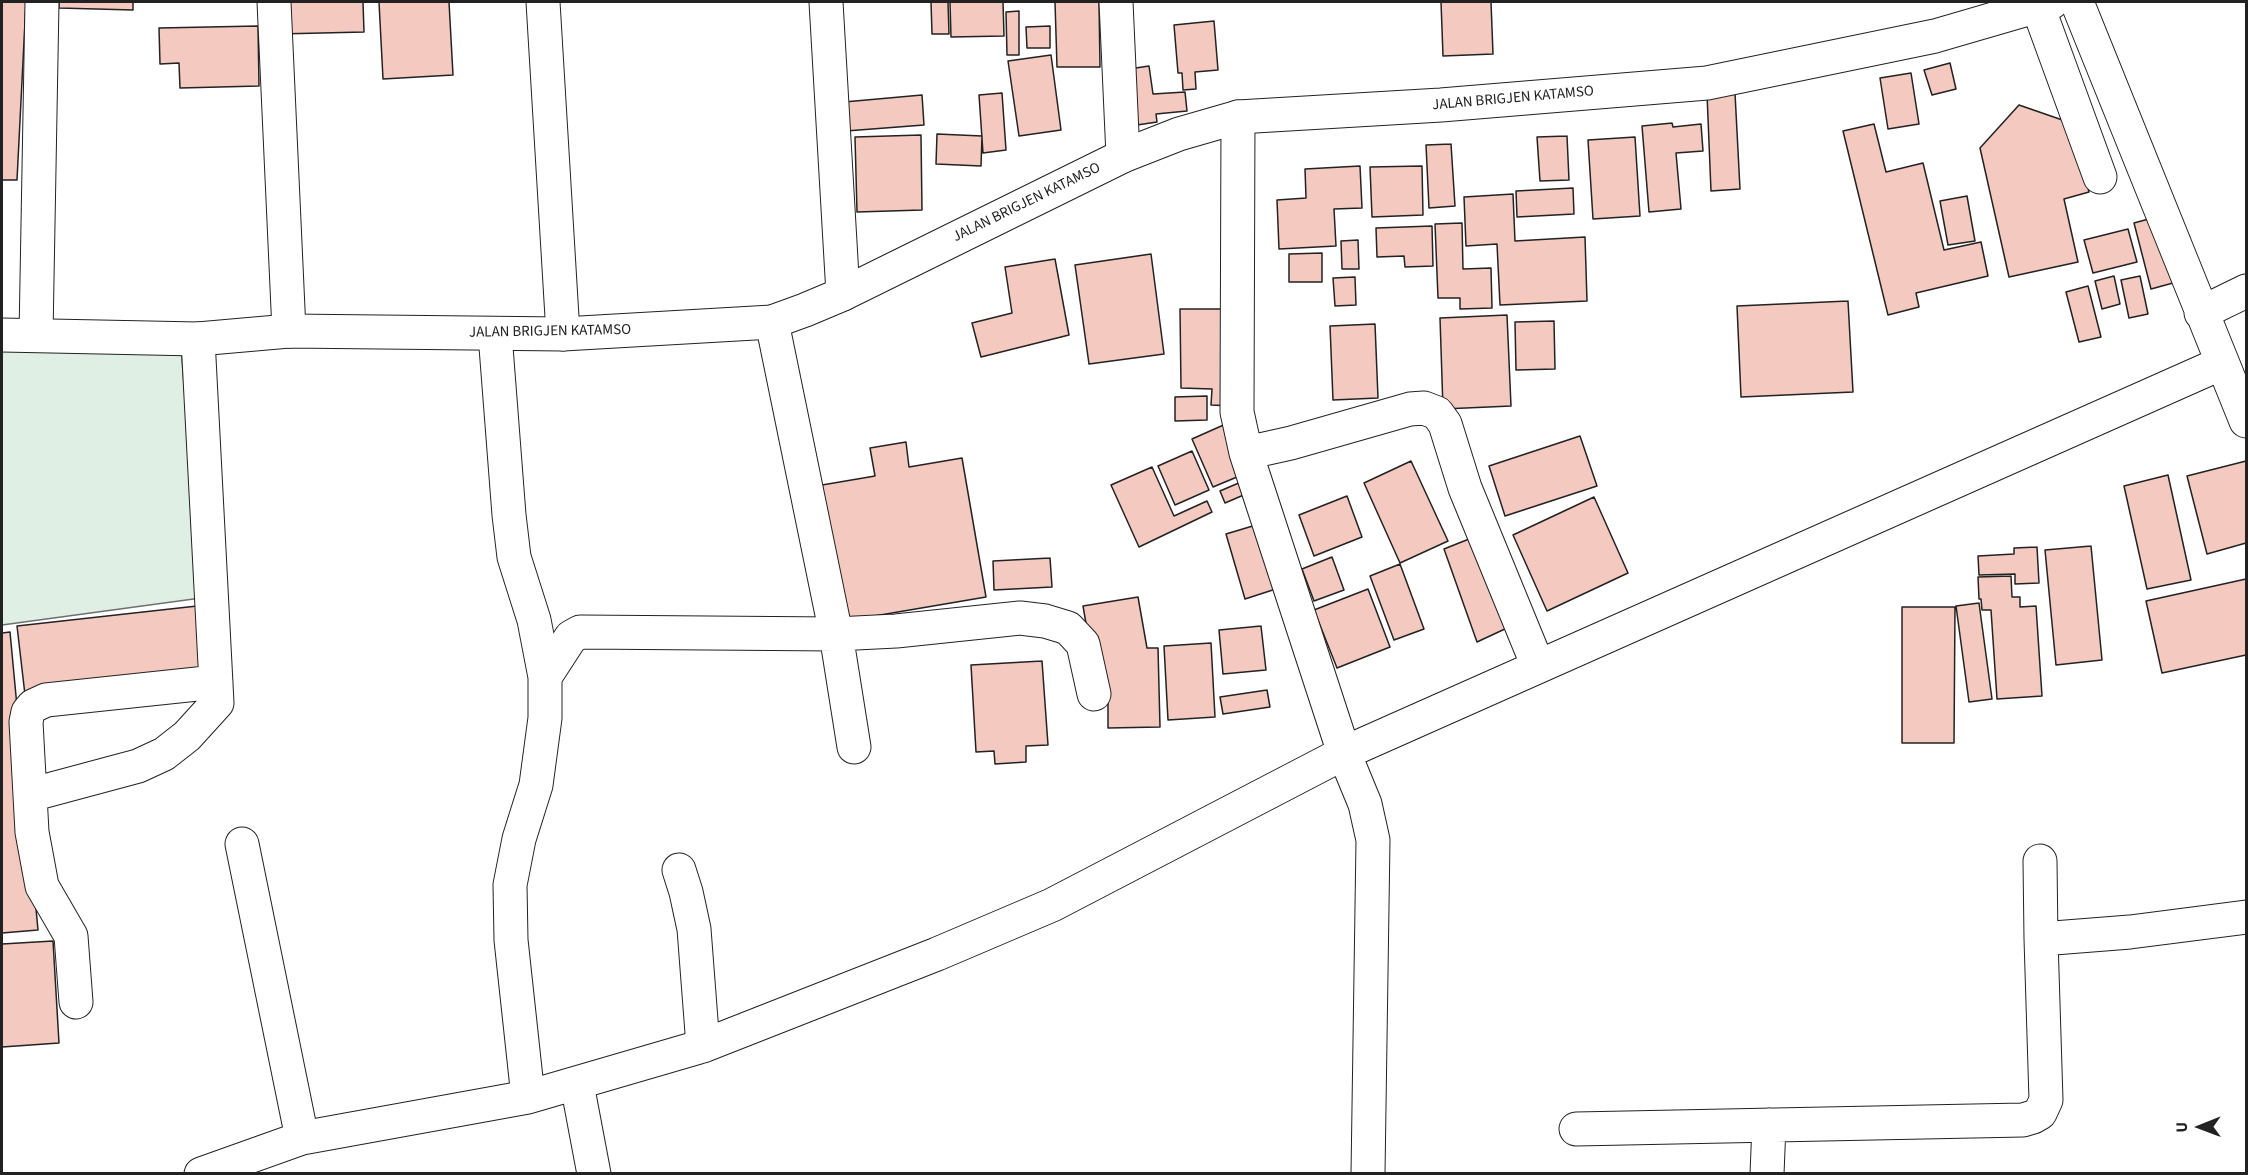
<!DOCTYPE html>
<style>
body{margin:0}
#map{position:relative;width:2248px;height:1175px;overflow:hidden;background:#fff;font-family:"Source Sans 3",sans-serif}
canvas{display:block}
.frame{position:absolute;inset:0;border:3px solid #222;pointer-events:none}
.north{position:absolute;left:2170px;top:1097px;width:60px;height:60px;-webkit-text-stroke:4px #fff;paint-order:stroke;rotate:269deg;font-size:16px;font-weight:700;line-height:24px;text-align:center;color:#222}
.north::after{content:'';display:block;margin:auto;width:21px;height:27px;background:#222;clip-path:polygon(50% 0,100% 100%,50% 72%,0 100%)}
</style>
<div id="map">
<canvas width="2248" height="1175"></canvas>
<div class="frame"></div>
<div class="north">U</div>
</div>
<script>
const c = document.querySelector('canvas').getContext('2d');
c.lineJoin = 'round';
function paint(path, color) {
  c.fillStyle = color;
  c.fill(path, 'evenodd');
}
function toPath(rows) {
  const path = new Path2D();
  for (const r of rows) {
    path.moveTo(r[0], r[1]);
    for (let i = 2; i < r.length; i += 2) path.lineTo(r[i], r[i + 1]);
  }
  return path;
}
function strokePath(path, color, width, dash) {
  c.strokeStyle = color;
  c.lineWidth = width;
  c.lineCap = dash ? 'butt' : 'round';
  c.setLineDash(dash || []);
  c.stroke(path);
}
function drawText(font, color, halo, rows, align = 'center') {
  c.font = font + ' "Source Sans 3",sans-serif';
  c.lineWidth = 4.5;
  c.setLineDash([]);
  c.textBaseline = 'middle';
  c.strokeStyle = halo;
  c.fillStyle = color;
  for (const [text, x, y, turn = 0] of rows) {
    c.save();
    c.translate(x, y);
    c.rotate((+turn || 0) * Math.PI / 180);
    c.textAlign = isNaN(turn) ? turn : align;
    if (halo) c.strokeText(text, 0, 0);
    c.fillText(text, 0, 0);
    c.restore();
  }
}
const green = toPath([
 [180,335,201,598,2,625,2,344,180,335]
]);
paint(green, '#e0efe3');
strokePath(green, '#6f6f6f', 1.5);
const building = toPath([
 [2,2,26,2,17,180,2,180,2,2],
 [59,2,133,2,133,10,59,8,59,2],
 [278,2,363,2,364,32,279,34,278,2],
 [379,2,449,2,453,75,383,79,379,2],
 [931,2,948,2,949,34,932,34,931,2],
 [950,2,1003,2,1004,36,951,37,950,2],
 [1055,2,1099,2,1100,67,1057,67,1055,2],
 [1441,2,1491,2,1493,54,1443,56,1441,2],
 [1019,11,1019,55,1007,55,1006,12,1019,11],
 [1214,21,1218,70,1195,72,1196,89,1183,90,1182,73,1178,73,1174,25,1214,21],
 [258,26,259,86,180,88,179,63,160,64,159,28,258,26],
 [1050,26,1050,48,1027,48,1026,27,1050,26],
 [1051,55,1061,130,1019,136,1008,61,1051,55],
 [1950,63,1956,89,1932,95,1924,70,1950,63],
 [1149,66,1153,94,1185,92,1187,111,1156,114,1157,122,1137,125,1129,69,1149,66],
 [1911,73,1919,124,1888,129,1880,78,1911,73],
 [1002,93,1006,150,983,153,979,95,1002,93],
 [1735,93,1740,189,1711,191,1707,94,1735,93],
 [922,95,924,125,846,131,844,102,922,95],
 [2019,105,2071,123,2089,192,2064,199,2078,262,2009,277,1980,148,2019,105],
 [1672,123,1673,127,1701,124,1703,151,1676,153,1681,209,1649,212,1642,126,1672,123],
 [1874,124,1886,172,1923,163,1944,250,1981,242,1988,276,1916,293,1919,307,1888,315,1843,131,1874,124],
 [937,134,982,136,981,166,936,164,937,134],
 [921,135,922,210,857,212,855,137,921,135],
 [1567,136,1569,180,1540,181,1537,137,1567,136],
 [1635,137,1640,216,1593,219,1588,140,1635,137],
 [1451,144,1455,206,1429,208,1426,145,1451,144],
 [1360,166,1362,208,1334,209,1336,246,1279,249,1277,200,1306,198,1305,169,1360,166],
 [1422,166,1423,215,1372,217,1370,167,1422,166],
 [1573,188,1574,214,1517,217,1516,191,1573,188],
 [1513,194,1515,241,1585,237,1587,301,1500,305,1497,244,1466,246,1464,197,1513,194],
 [1967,196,1975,241,1948,245,1940,201,1967,196],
 [2156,217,2173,283,2151,289,2134,223,2156,217],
 [1462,223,1463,269,1491,268,1492,308,1460,309,1460,298,1438,298,1435,224,1462,223],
 [1432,226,1433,266,1405,267,1404,256,1377,257,1376,228,1432,226],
 [2128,229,2137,262,2093,273,2084,240,2128,229],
 [1358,240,1359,269,1342,269,1341,241,1358,240],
 [1322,253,1322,282,1289,282,1289,254,1322,253],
 [1151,254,1164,354,1089,364,1075,265,1151,254],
 [1055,259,1069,335,981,357,972,323,1012,313,1005,267,1055,259],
 [2114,276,2120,304,2102,309,2095,281,2114,276],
 [2140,276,2148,314,2129,318,2121,280,2140,276],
 [1355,277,1356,305,1335,306,1333,278,1355,277],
 [2088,286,2101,337,2079,342,2066,292,2088,286],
 [1848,301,1853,392,1741,397,1737,306,1848,301],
 [1180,309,1233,309,1233,406,1211,405,1212,389,1181,388,1180,309],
 [1507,315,1511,406,1443,409,1440,318,1507,315],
 [1554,321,1555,369,1516,370,1515,322,1554,321],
 [1375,324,1378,398,1333,400,1330,326,1375,324],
 [1207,396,1207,420,1175,421,1175,397,1207,396],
 [1228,423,1249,472,1213,487,1192,439,1228,423],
 [1580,436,1597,486,1505,516,1489,466,1580,436],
 [906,442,909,467,962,458,986,597,845,621,822,485,875,476,870,448,906,442],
 [1192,451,1209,490,1175,505,1158,466,1192,451],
 [1411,461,1448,541,1400,563,1364,483,1411,461],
 [2246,461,2246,543,2207,554,2187,476,2246,461],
 [1152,467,1174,516,1207,501,1212,512,1139,547,1111,485,1152,467],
 [2168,475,2191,580,2147,589,2124,486,2168,475],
 [1248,479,1253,491,1225,503,1220,491,1248,479],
 [1347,496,1362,537,1314,556,1299,515,1347,496],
 [1594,497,1628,573,1547,611,1513,535,1594,497],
 [1266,522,1285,586,1245,599,1226,534,1266,522],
 [1474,537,1507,628,1477,642,1444,549,1474,537],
 [2091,546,2102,660,2056,665,2045,550,2091,546],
 [2037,547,2039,583,2015,584,2015,574,1979,575,1978,556,2014,554,2014,548,2037,547],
 [1332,557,1344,590,1314,601,1302,569,1332,557],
 [1050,558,1052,587,994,590,993,561,1050,558],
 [1400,564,1424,629,1394,640,1370,576,1400,564],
 [2011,576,2012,597,2020,597,2020,607,2036,606,2042,696,1997,699,1991,610,1982,610,1981,599,1979,599,1978,577,2011,576],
 [2246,579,2246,655,2162,673,2146,601,2246,579],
 [1368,589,1390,647,1337,668,1314,610,1368,589],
 [1138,597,1147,648,1158,648,1160,727,1108,728,1108,697,1099,699,1083,606,1138,597],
 [1979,603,1992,699,1969,702,1956,606,1979,603],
 [197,606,205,675,25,695,17,626,197,606],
 [1902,607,1955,607,1954,743,1902,743,1902,607],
 [1261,626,1266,670,1223,674,1219,630,1261,626],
 [10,632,38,930,2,933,2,633,10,632],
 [1211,643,1215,717,1168,720,1164,646,1211,643],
 [1042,661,1048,745,1026,746,1026,762,995,764,994,751,976,752,971,665,1042,661],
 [1267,690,1270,707,1223,714,1220,697,1267,690],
 [53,941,59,1043,2,1047,2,944,53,941]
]);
paint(building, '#f3c9c0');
strokePath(building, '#222', 1.5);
const minor = toPath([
 [274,2,289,331],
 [543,2,563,334],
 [826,2,843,294],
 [1116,2,1123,156],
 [2077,2,2246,421],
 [2038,7,2100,177],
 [1238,117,1237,412,1246,453,1344,753,1365,804,1373,840,1368,1174],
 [2201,313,2246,291],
 [772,322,836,634,896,631,1020,618,1045,621,1068,628,1083,644,1094,694],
 [495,334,509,515,514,557,534,620,545,677,545,718,536,785,519,839,510,885,511,940,528,1097],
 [36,335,42,2],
 [1246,453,1291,443,1410,409,1424,408,1437,413,1445,424,1465,488,1538,666],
 [545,677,571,637,580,632,836,634,854,747],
 [30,795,138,766,164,754,187,736,217,703,198,339],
 [2040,861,2041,939],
 [76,1002,71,936,42,886,32,832,26,722,28,712,33,706,46,700,216,682],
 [703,1046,937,954,1052,905,1344,753,2222,363],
 [577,1084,594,1174],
 [1576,1129,2023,1120,2033,1117,2040,1113,2046,1100,2041,939,2130,932,2246,917],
 [302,1138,528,1097,703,1046,694,929,686,892,679,870],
 [201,1174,302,1138,242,844],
 [1767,1174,1769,1125]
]);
const major = toPath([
 [2,335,198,339,289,331,563,334,772,322,805,310,843,294,1123,156,1179,134,1238,117,1441,105,1707,83,1935,36,2052,2]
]);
strokePath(minor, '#222', 35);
strokePath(major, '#222', 35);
strokePath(minor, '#fff', 33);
strokePath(major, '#fff', 33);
drawText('15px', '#222', '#fff', [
 ["JALAN BRIGJEN KATAMSO",1513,99,-5],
 ["JALAN BRIGJEN KATAMSO",1027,203,-26],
 ["JALAN BRIGJEN KATAMSO",550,332,-1]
]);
</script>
